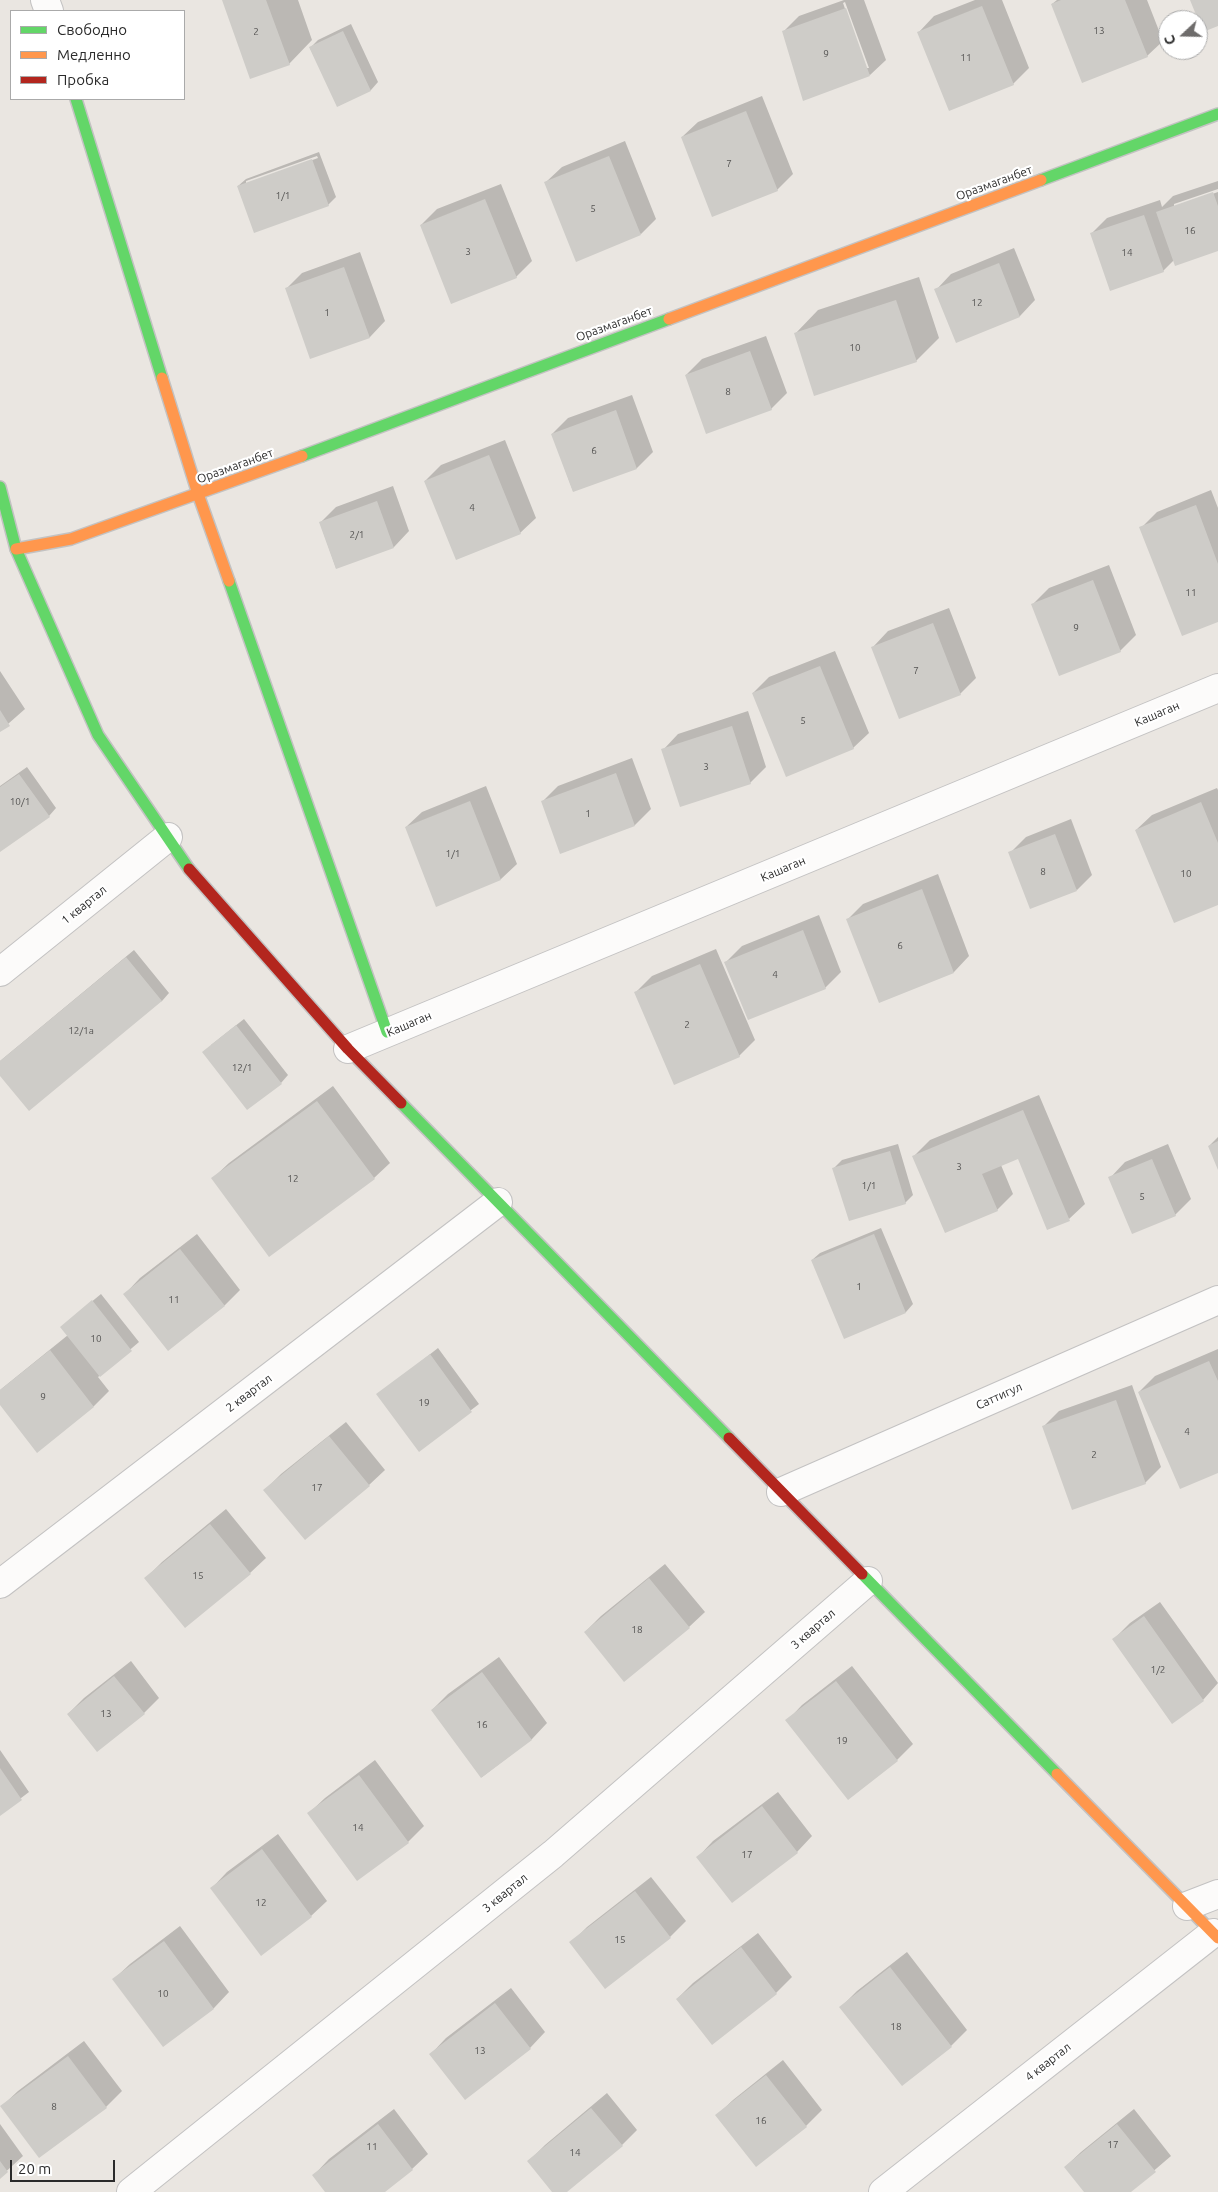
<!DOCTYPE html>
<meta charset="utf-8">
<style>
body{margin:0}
#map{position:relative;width:1218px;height:2192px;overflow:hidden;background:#eae6e1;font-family:Ubuntu,sans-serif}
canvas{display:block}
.legend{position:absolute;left:10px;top:10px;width:175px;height:90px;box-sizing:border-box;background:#fff;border:1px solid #aaa;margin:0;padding:6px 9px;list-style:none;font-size:15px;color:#2b2b2b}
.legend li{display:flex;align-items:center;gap:10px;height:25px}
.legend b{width:25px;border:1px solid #aaa}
.north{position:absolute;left:1158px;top:10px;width:50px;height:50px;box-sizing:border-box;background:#fff;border:1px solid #aaa;border-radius:50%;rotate:249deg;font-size:14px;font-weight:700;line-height:20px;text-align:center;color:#2b2b2b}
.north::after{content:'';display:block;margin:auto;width:18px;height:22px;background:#6e6c6b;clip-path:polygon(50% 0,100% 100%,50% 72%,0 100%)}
.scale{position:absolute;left:10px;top:2160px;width:105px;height:22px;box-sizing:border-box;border:2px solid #2b2b2b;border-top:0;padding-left:6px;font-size:15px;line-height:18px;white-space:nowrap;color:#2b2b2b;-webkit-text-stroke:4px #fff;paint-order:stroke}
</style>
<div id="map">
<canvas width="1218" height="2192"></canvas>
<ul class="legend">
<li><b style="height:6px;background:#63d668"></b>Свободно</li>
<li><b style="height:6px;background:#ff974d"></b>Медленно</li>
<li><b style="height:6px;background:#b3261e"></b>Пробка</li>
</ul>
<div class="north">С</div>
<div class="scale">20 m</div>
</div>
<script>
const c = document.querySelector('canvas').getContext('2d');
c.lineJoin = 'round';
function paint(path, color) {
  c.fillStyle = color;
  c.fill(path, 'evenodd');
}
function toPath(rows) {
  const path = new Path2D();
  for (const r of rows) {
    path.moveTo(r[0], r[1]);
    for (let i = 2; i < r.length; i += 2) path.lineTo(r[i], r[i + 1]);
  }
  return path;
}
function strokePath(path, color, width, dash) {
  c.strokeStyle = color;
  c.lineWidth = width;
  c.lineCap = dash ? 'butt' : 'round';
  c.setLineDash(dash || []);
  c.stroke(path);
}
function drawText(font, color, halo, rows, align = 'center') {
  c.font = font + ' Ubuntu,sans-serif';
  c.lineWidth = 4.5;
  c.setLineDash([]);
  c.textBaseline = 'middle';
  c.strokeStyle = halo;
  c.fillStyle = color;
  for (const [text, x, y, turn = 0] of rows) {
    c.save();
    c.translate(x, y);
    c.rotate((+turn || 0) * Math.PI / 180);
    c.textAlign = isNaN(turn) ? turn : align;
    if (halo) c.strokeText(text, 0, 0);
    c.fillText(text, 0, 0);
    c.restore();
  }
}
paint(toPath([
 [223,0,298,0,312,40,289,64],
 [844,0,864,0,886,60,870,75,783,32,799,16],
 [845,2,869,68,866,68,843,3],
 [975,0,1002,0,1029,68,1013,84,919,32,934,16],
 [1057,0,1147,0,1163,41,1147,56,1052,4],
 [351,24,378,82,371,90,338,106,310,48,318,40],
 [762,96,793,174,777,190,682,137,698,122],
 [625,141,656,219,641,234,546,182,562,167],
 [319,152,336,197,328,205,238,186,246,179],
 [317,156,318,158,246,184,246,181],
 [1218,181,1218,189,1174,204,1174,207,1218,192,1218,250,1174,260,1163,271,1091,234,1107,218,1160,200,1162,207,1173,196],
 [501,184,532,261,516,277,421,225,437,209],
 [1014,248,1035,300,1020,316,957,341,936,290,951,274],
 [360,252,385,321,370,337,311,358,286,289,302,273],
 [919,277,939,338,916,361,795,334,818,310],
 [766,336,787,393,771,409,686,375,702,359],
 [632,395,653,452,637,468,573,491,552,434,568,418],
 [505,440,536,518,520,533,425,481,441,465],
 [393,486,409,531,394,547,336,568,320,523,336,507],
 [1211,490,1218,508,1218,620,1141,528,1157,512],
 [1109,565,1136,635,1120,651,1033,604,1049,588],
 [949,608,976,678,960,694,873,647,888,631],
 [835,651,869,733,853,748,753,693,769,677],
 [0,671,25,709,0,731],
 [748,711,766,767,750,783,663,750,678,734],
 [632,758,651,809,635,825,561,853,542,802,558,786],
 [27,767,56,808,49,816,0,850,0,786],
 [486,786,517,864,501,879,437,905,406,827,422,812],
 [1217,788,1218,790,1218,904,1136,830,1152,815],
 [1071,819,1092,875,1077,890,1010,853,1026,837],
 [938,874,969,956,954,972,879,1001,848,919,863,904],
 [819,915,841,972,825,988,726,962,742,946],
 [716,949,755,1040,739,1056,636,992,652,976],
 [134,950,169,993,162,1001,0,1074,0,1061],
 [244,1019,288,1075,281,1083,211,1045],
 [333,1086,390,1163,374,1178,213,1178,229,1163],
 [1039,1095,1085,1204,1069,1219,1019,1158,1001,1165,1013,1194,997,1210,914,1156,930,1140],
 [1218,1137,1218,1167,1209,1146],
 [898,1144,913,1195,905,1203,834,1168,842,1160],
 [1168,1144,1191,1199,1175,1215,1110,1178,1125,1162],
 [881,1228,913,1304,906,1312,844,1337,812,1260,820,1253],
 [197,1234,240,1290,225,1305,168,1350,125,1294,140,1278],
 [101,1294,139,1342,98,1377,109,1391,94,1406,37,1451,0,1403,0,1390,68,1335,61,1327],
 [438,1348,479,1404,419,1450,378,1395],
 [1218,1349,1218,1472,1139,1392,1155,1376],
 [1132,1385,1161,1467,1145,1483,1043,1427,1059,1411],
 [346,1422,385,1470,369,1485,265,1490,281,1474],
 [226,1509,266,1558,250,1573,146,1578,162,1562],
 [665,1564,705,1612,689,1627,585,1632,601,1616],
 [1160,1602,1218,1683,1203,1700,1114,1639,1130,1623],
 [499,1657,547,1723,532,1739,482,1777,432,1710,448,1694],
 [131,1661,159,1698,144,1713,68,1714,84,1698],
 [852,1666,913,1744,897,1760,848,1798,787,1721,802,1705],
 [0,1750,29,1792,0,1814],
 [375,1760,424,1826,408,1842,309,1813,325,1798],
 [778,1792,812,1836,797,1852,698,1857,713,1841],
 [278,1834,327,1901,311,1916,212,1888,227,1872],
 [651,1877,686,1921,670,1937,605,1987,571,1943,587,1927],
 [180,1926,229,1992,214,2008,163,2045,114,1979,130,1964],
 [758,1933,792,1977,776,1993,712,2043,677,1999,693,1983],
 [907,1952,967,2030,951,2046,902,2085,841,2007,857,1991],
 [511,1988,545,2032,530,2048,431,2054,446,2038],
 [84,2041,122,2091,106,2107,39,2156,2,2106,18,2091],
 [783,2060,822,2110,806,2126,717,2115,733,2100],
 [607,2093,637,2130,622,2145,565,2192,554,2192,529,2161,545,2145],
 [394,2109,428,2154,412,2169,383,2192,327,2192,314,2175,329,2159],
 [1134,2109,1171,2156,1129,2192,1085,2192,1065,2167,1081,2152],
 [0,2124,23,2156,0,2177]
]), '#0003');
paint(toPath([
 [222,0,266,0,290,65,250,79],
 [1061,0,1125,0,1148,57,1082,83,1051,4],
 [1190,0,1218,0,1218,26,1203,32],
 [982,6,1014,85,949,111,917,32],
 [846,8,870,76,803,101,782,31],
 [343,31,371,91,337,107,309,47],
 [746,111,778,191,712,217,681,137],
 [609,156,641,235,576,262,544,182],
 [312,159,329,206,254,233,237,186],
 [1213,192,1218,206,1218,251,1175,266,1156,212],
 [485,199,517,278,451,304,420,225],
 [1144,215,1164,272,1110,291,1090,233],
 [999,263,1020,317,956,343,934,289],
 [344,267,370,338,310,359,285,288],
 [896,300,917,362,814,396,794,333],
 [750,351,772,410,706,434,685,375],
 [616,410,637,469,573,492,551,434],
 [489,455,521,534,456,560,424,481],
 [377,501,394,548,336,569,319,522],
 [1196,505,1218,564,1218,622,1182,636,1139,527],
 [1093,580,1121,652,1059,676,1031,604],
 [933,623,961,695,899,719,871,647],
 [820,666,854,749,786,777,752,693],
 [0,710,10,726,0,732],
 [732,726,751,784,680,807,661,749],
 [616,773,635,826,560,854,541,801],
 [19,774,50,817,0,852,0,787],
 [470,801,501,880,436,907,405,827],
 [1201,802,1218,843,1218,905,1174,923,1135,830],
 [1055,834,1077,891,1030,909,1008,852],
 [922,889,954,973,879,1003,846,919],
 [803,930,826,989,748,1020,724,962],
 [126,957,162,1001,29,1111,0,1076,0,1061],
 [700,964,740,1057,674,1085,634,992],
 [236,1025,282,1084,247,1110,202,1052],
 [317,1101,375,1179,269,1257,211,1178],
 [1023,1110,1070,1221,1047,1230,1018,1159,982,1174,998,1211,945,1233,912,1156],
 [1218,1141,1218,1170,1208,1146],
 [890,1151,906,1204,849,1221,832,1168],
 [1152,1159,1176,1216,1132,1234,1108,1177],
 [874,1234,906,1313,844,1339,811,1260],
 [180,1249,225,1306,168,1351,123,1294],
 [92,1300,132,1351,100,1377,60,1327],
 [50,1350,94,1407,37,1453,0,1405,0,1390],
 [430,1354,472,1412,419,1452,376,1394],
 [1209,1361,1218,1381,1218,1473,1180,1489,1138,1392],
 [1116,1400,1146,1484,1072,1510,1042,1426],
 [329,1436,370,1486,305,1540,263,1490],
 [210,1524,251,1574,185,1628,144,1578],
 [649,1578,690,1628,624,1682,584,1632],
 [1144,1616,1204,1701,1172,1724,1112,1639],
 [482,1672,532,1740,481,1778,431,1710],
 [114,1676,145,1714,97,1752,67,1714],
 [836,1681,898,1761,848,1800,785,1720],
 [0,1768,22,1800,0,1816],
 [359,1775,409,1843,357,1881,307,1813],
 [762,1806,798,1853,732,1903,696,1857],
 [262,1849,312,1917,261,1956,210,1888],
 [635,1891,671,1938,605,1989,569,1942],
 [164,1941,214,2009,163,2047,112,1979],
 [741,1947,777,1994,712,2045,676,1999],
 [890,1967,952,2047,902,2086,839,2007],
 [495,2003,531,2049,465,2100,429,2054],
 [68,2056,107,2108,39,2158,0,2106],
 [766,2075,807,2127,756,2167,715,2115],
 [591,2108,623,2146,567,2192,552,2192,527,2161],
 [378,2124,413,2170,385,2192,325,2192,312,2175],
 [1117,2124,1156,2172,1131,2192,1084,2192,1064,2167],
 [0,2161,8,2172,0,2179]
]), '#ceccc8');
const street = toPath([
 [45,0,49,11],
 [0,972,168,837],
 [348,1049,1218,688],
 [781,1492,1218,1300],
 [0,1584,498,1202],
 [1187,1906,1218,1894],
 [131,2192,553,1854,868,1581],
 [883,2192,1213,1933]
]);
const fast = toPath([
 [76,99,162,378],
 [1041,180,1218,114],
 [302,456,669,319],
 [0,487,16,549,98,735,189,869],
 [229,581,387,1032],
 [401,1103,729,1438],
 [862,1574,1057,1774]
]);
const slow = toPath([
 [669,319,1041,180],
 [162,378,198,494,229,581],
 [16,549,71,539,302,456],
 [1057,1774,1218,1938]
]);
const jam = toPath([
 [189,869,348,1049,401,1103],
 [729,1438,862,1574]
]);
strokePath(street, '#c3c2c2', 30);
strokePath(fast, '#c3c2c2', 14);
strokePath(slow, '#c3c2c2', 14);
strokePath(jam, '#c3c2c2', 14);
strokePath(street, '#fcfbfa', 28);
strokePath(fast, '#63d668', 11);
strokePath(slow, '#ff974d', 11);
strokePath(jam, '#b3261e', 11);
drawText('10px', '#565554', null, [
 ["13",1099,31],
 ["2",256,32],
 ["9",826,54],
 ["11",966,58],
 ["7",729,164],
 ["1/1",283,196],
 ["5",593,209],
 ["16",1190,231],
 ["3",468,252],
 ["14",1127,253],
 ["12",977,303],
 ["1",327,313],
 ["10",855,348],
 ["8",728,392],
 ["6",594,451],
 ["4",472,508],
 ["2/1",357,535],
 ["11",1191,593],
 ["9",1076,628],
 ["7",916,671],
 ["5",803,721],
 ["3",706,767],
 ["10/1",20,802],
 ["1",588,814],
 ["1/1",453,854],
 ["8",1043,872],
 ["10",1186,874],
 ["6",900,946],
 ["4",775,975],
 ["2",687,1025],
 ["12/1а",81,1031],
 ["12/1",242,1068],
 ["3",959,1167],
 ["12",293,1179],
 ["1/1",869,1186],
 ["5",1142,1197],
 ["1",859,1287],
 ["11",174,1300],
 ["10",96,1339],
 ["9",43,1397],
 ["19",424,1403],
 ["4",1187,1432],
 ["2",1094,1455],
 ["17",317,1488],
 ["15",198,1576],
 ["18",637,1630],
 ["1/2",1158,1670],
 ["13",106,1714],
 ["16",482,1725],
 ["19",842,1741],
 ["14",358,1828],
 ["17",747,1855],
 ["12",261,1903],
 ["15",620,1940],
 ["10",163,1994],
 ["18",896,2027],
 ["13",480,2051],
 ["8",54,2107],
 ["16",761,2121],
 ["17",1113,2145],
 ["11",372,2147],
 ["14",575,2153]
]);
drawText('12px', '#2b2b2b', '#fff', [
 ["Оразмаганбет",994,183,-20],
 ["Оразмаганбет",614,324,-20],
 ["Оразмаганбет",235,466,-20],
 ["Кашаган",1157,714,-23],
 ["Кашаган",783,869,-23],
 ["1 квартал",84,905,-39],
 ["Кашаган",409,1024,-23],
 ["2 квартал",249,1393,-37],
 ["Саттигул",999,1396,-24],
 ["3 квартал",813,1629,-41],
 ["3 квартал",505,1893,-39],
 ["4 квартал",1048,2062,-38]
]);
</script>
